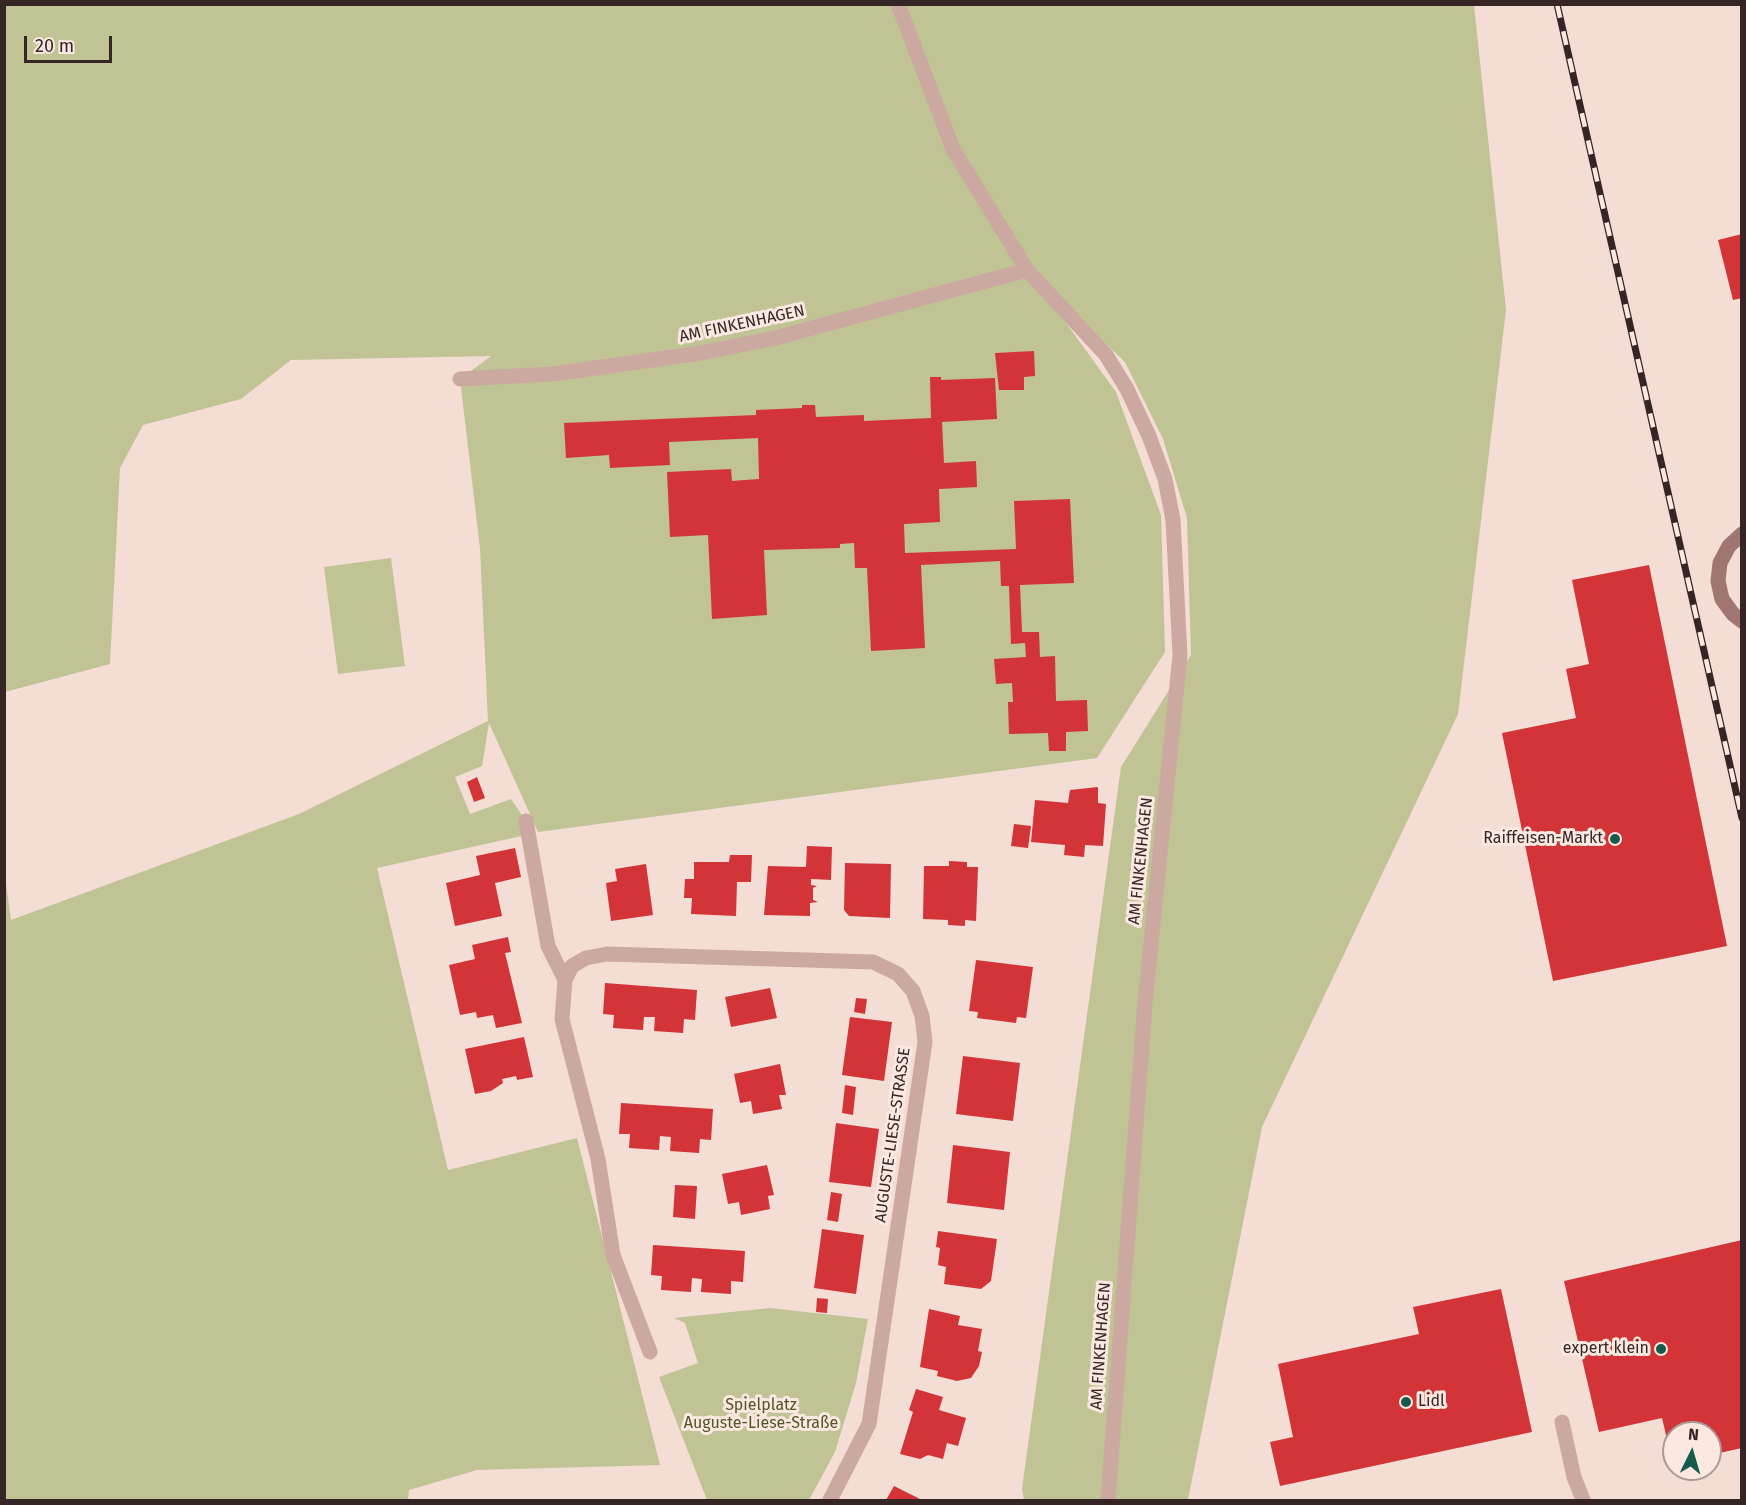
<!DOCTYPE html>
<meta charset="utf-8">
<style>
body{margin:0}
#map{position:relative;width:1746px;height:1505px;overflow:hidden;background:#f3ddd5;font-family:"Fira Sans",sans-serif}
canvas{display:block}
.frame{position:absolute;inset:0;border:6px solid #352524;pointer-events:none}
.north{position:absolute;left:1662px;top:1421px;width:60px;height:60px;box-sizing:border-box;background:#fbe8e1;border:2px solid #ac9a95;border-radius:50%;rotate:5deg;font-size:16px;font-weight:700;line-height:24px;text-align:center;color:#352524}
.north::after{content:'';display:block;margin:auto;width:21px;height:27px;background:#165a4d;clip-path:polygon(50% 0,100% 100%,50% 72%,0 100%)}
.scale{position:absolute;left:24px;top:36px;width:88px;height:27px;box-sizing:border-box;border:3px solid #352524;border-top:0;padding-left:8px;font-size:18px;line-height:21px;white-space:nowrap;color:#352524;-webkit-text-stroke:4px #fbe8e1;paint-order:stroke}
</style>
<div id="map">
<canvas width="1746" height="1505"></canvas>
<div class="frame"></div>
<div class="north">N</div>
<div class="scale">20 m</div>
</div>
<script>
const c = document.querySelector('canvas').getContext('2d');
c.lineJoin = 'round';
function paint(path, color) {
  c.fillStyle = color;
  c.fill(path, 'evenodd');
}
function toPath(rows) {
  const path = new Path2D();
  for (const r of rows) {
    path.moveTo(r[0], r[1]);
    for (let i = 2; i < r.length; i += 2) path.lineTo(r[i], r[i + 1]);
  }
  return path;
}
function strokePath(path, color, width, dash) {
  c.strokeStyle = color;
  c.lineWidth = width;
  c.lineCap = dash ? 'butt' : 'round';
  c.setLineDash(dash || []);
  c.stroke(path);
}
function drawText(font, color, halo, rows, align = 'center') {
  c.font = font + ' "Fira Sans",sans-serif';
  c.lineWidth = 6;
  c.setLineDash([]);
  c.textBaseline = 'middle';
  c.strokeStyle = halo;
  c.fillStyle = color;
  for (const [text, x, y, turn = 0] of rows) {
    c.save();
    c.translate(x, y);
    c.rotate((+turn || 0) * Math.PI / 180);
    c.textAlign = isNaN(turn) ? turn : align;
    if (halo) c.strokeText(text, 0, 0);
    c.fillText(text, 0, 0);
    c.restore();
  }
}
paint(toPath([
 [5,5,1474,5,1506,310,1458,714,1262,1127,1188,1500,1024,1500,1022,1489,1121,767,1191,655,1187,518,1163,439,1125,362,1030,273,1116,392,1161,515,1165,652,1097,758,538,832,489,723,482,766,455,777,470,814,511,799,526,821,526,835,377,868,448,1170,577,1138,660,1465,477,1470,409,1490,408,1500,5,1500,5,877,11,920,299,814,488,721,480,548,460,379,491,356,291,360,241,399,143,425,120,468,110,664,5,692],
 [391,558,405,666,338,674,324,567],
 [770,1308,868,1319,856,1383,835,1452,809,1500,707,1500,659,1377,698,1363,685,1323,674,1318]
]), '#c0c394');
paint(toPath([
 [1742,234,1742,298,1733,300,1718,240],
 [1034,351,1035,376,1024,377,1024,390,999,390,995,353],
 [930,377,941,377,941,380,995,378,997,419,942,422,944,463,976,461,977,487,939,489,940,522,904,524,905,553,1016,549,1014,501,1070,499,1074,583,1020,585,1022,632,1039,632,1040,657,1055,656,1056,701,1087,700,1088,731,1066,732,1066,751,1049,751,1048,733,1009,734,1008,702,1013,702,1012,683,996,684,994,659,1026,657,1025,643,1011,644,1009,586,1001,586,1000,561,921,565,925,648,871,651,867,568,855,568,854,543,840,544,840,548,764,550,767,615,712,619,708,535,670,537,667,472,731,469,732,481,759,479,758,438,669,442,670,465,610,468,609,455,566,458,564,423,756,415,756,410,802,408,802,405,815,405,816,417,864,415,864,421,931,418],
 [1649,565,1727,946,1553,981,1502,733,1576,718,1566,669,1589,664,1572,580],
 [477,777,485,798,474,802,467,782],
 [1098,787,1098,803,1106,804,1103,846,1085,845,1084,857,1064,855,1065,845,1031,842,1035,800,1068,803,1070,790],
 [1014,824,1031,826,1028,848,1011,846],
 [807,846,832,847,831,880,811,879,811,885,817,886,813,888,813,900,818,902,810,903,810,916,764,915,768,866,806,867],
 [515,848,521,877,495,883,502,916,455,926,446,883,480,875,476,856],
 [730,855,752,855,751,882,737,882,736,916,691,914,692,898,684,898,685,879,694,879,694,862,729,862],
 [949,861,967,862,967,867,978,867,976,921,965,920,965,926,948,925,948,920,923,919,924,866,949,866],
 [845,863,891,864,890,918,849,916,844,910],
 [646,864,653,915,611,921,606,883,617,881,615,869],
 [508,937,511,952,505,953,522,1023,496,1028,493,1015,477,1018,476,1012,460,1015,449,965,475,959,472,945],
 [976,960,1033,967,1026,1018,1017,1017,1016,1023,977,1018,978,1012,969,1011],
 [605,983,697,990,695,1020,684,1019,683,1033,654,1031,655,1017,644,1017,643,1030,613,1028,614,1015,603,1014],
 [770,988,777,1018,731,1027,725,997],
 [856,998,867,999,865,1014,854,1012],
 [850,1017,892,1022,884,1081,842,1075],
 [524,1037,533,1077,517,1080,516,1076,502,1079,503,1083,491,1091,475,1094,465,1049],
 [963,1056,1020,1063,1013,1121,956,1114],
 [780,1064,786,1095,779,1095,782,1109,753,1114,751,1101,740,1103,734,1074],
 [845,1085,856,1087,853,1115,842,1113],
 [621,1103,713,1109,711,1140,700,1139,699,1153,670,1151,671,1137,660,1136,659,1150,629,1148,630,1134,619,1134],
 [836,1123,879,1129,871,1187,829,1182],
 [953,1145,1010,1152,1004,1210,947,1203],
 [767,1165,774,1195,768,1196,770,1209,741,1215,739,1202,728,1204,722,1174],
 [675,1185,697,1186,695,1219,673,1217],
 [831,1192,842,1194,838,1222,827,1220],
 [822,1229,864,1235,856,1294,814,1288],
 [938,1231,997,1239,991,1281,981,1289,944,1284,946,1267,938,1265,940,1248,936,1247],
 [1742,1240,1742,1448,1710,1455,1710,1433,1674,1433,1673,1464,1662,1418,1599,1432,1564,1281],
 [653,1245,745,1251,743,1282,731,1281,731,1294,701,1292,702,1279,692,1278,691,1292,661,1290,662,1276,651,1275],
 [1501,1289,1532,1432,1280,1486,1270,1442,1293,1437,1278,1364,1419,1334,1413,1307],
 [817,1298,828,1299,827,1313,816,1312],
 [929,1309,960,1316,958,1325,982,1329,978,1351,982,1352,979,1366,971,1378,957,1381,937,1376,938,1371,920,1367],
 [916,1389,943,1397,939,1410,966,1418,958,1446,947,1443,943,1459,928,1455,920,1459,900,1454,913,1412,909,1410],
 [894,1486,922,1500,886,1500]
]), '#d23437');
strokePath(toPath([
 [898,4,953,149,1027,270,1106,355,1127,389,1149,436,1165,479,1173,520,1180,655,1145,1003,1108,1500],
 [460,379,553,374,701,353,775,338,1027,270],
 [526,821,548,946,565,980],
 [650,1352,613,1255,598,1159,562,1019,565,980,572,966,586,958,607,954,873,962,898,974,913,991,922,1016,925,1042,869,1424,830,1500],
 [1562,1422,1574,1477,1583,1500]
]), '#cca9a0', 15);
strokePath(toPath([
 [1742,534,1729,546,1720,563,1718,581,1722,599,1733,614,1742,621]
]), '#9f7672', 15);
const rail = toPath([
 [1557,4,1742,818]
]);
strokePath(rail, '#352524', 7);
strokePath(rail, '#fbe8e1', 4.5, [14]);
for (const [x, y, r, color] of [
 [1615,839,6,"#165a4d"],
 [1661,1349,6,"#165a4d"],
 [1406,1402,6,"#165a4d"]
]) {
  const dot = new Path2D();
  dot.arc(x, y, r, 0, 2 * Math.PI);
  c.fillStyle = color;
  c.fill(dot);
  strokePath(dot, '#fbe8e1', 2);
}
drawText('16px', '#352524', '#fbe8e1', [
 ["AM FINKENHAGEN",742,324,-12],
 ["AM FINKENHAGEN",1141,861,-84],
 ["AUGUSTE-LIESE-STRASSE",893,1135,-82],
 ["AM FINKENHAGEN",1101,1346,-86]
]);
drawText('16px', '#352524', '#fbe8e1', [
 ["Raiffeisen-Markt",1603,839],
 ["expert klein",1649,1349],
 ["Lidl",1418,1402,"left"]
], 'right');
drawText('16px', '#505526', '#fbe8e1', [
 ["Spielplatz",761,1406],
 ["Auguste-Liese-Straße",761,1424]
]);
</script>
